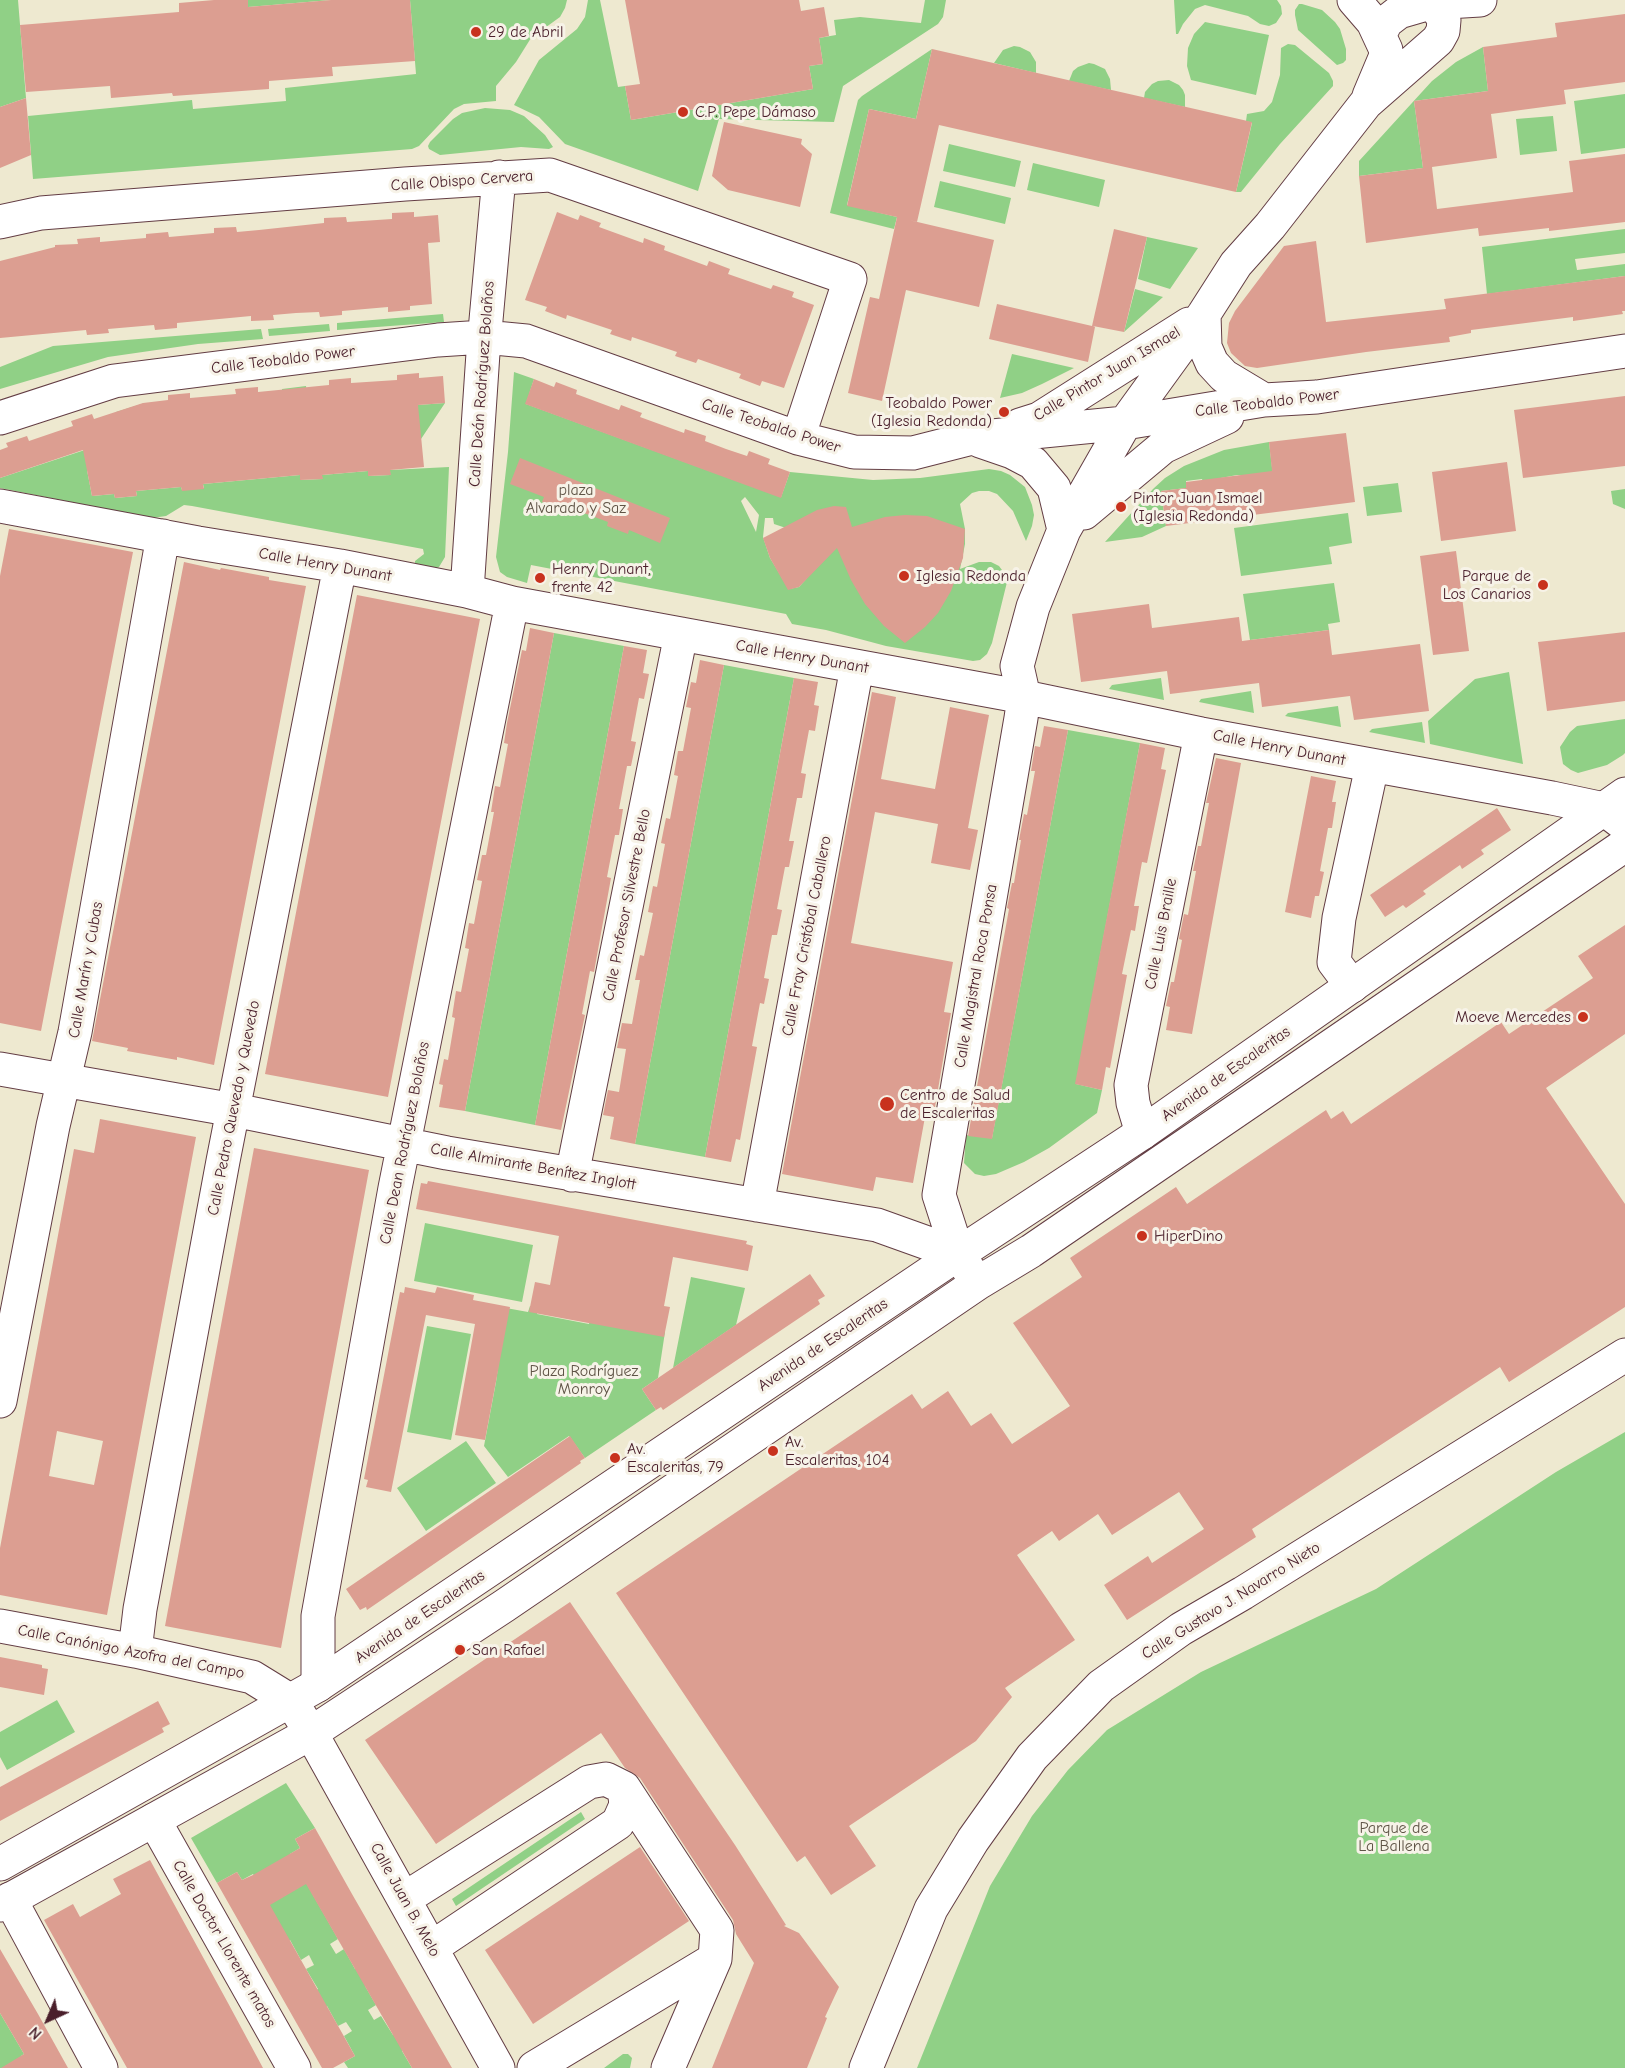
<!DOCTYPE html>
<meta charset="utf-8">
<style>
body{margin:0}
#map{position:relative;width:1625px;height:2068px;overflow:hidden;background:#eee9d0;font-family:"Comic Neue",sans-serif}
canvas{display:block}
.north{position:absolute;left:18px;top:1990px;width:60px;height:60px;-webkit-text-stroke:4px #f7f3e8;paint-order:stroke;rotate:224deg;font-size:16px;font-weight:700;line-height:24px;text-align:center;color:#4a1f2b}
.north::after{content:'';display:block;margin:auto;width:21px;height:27px;background:#4a1f2b;clip-path:polygon(50% 0,100% 100%,50% 72%,0 100%)}
</style>
<div id="map">
<canvas width="1625" height="2068"></canvas>
<div class="north">N</div>
</div>
<script>
const c = document.querySelector('canvas').getContext('2d');
c.lineJoin = 'round';
function paint(path, color) {
  c.fillStyle = color;
  c.fill(path, 'evenodd');
}
function toPath(rows) {
  const path = new Path2D();
  for (const r of rows) {
    path.moveTo(r[0], r[1]);
    for (let i = 2; i < r.length; i += 2) path.lineTo(r[i], r[i + 1]);
  }
  return path;
}
function strokePath(path, color, width, dash) {
  c.strokeStyle = color;
  c.lineWidth = width;
  c.lineCap = dash ? 'butt' : 'round';
  c.setLineDash(dash || []);
  c.stroke(path);
}
function drawText(font, color, halo, rows, align = 'center') {
  c.font = font + ' "Comic Neue",sans-serif';
  c.lineWidth = 6;
  c.setLineDash([]);
  c.textBaseline = 'middle';
  c.strokeStyle = halo;
  c.fillStyle = color;
  for (const [text, x, y, turn = 0] of rows) {
    c.save();
    c.translate(x, y);
    c.rotate((+turn || 0) * Math.PI / 180);
    c.textAlign = isNaN(turn) ? turn : align;
    if (halo) c.strokeText(text, 0, 0);
    c.fillText(text, 0, 0);
    c.restore();
  }
}
paint(toPath([
 [0,0,18,0,26,98,0,107],
 [248,0,331,0,248,7],
 [410,0,567,0,565,8,560,17,531,38,516,62,496,86,496,101,464,104,454,109,419,146,412,149,33,179,28,116,192,100,193,109,286,101,285,88,416,74],
 [588,0,600,0,618,87,625,86,631,120,813,89,809,66,823,64,819,38,836,35,834,20,860,17,921,23,925,0,946,0,943,17,938,24,843,86,834,122,719,119,698,191,565,144,539,117,514,105,539,60,577,29,585,17],
 [1174,0,1277,0,1281,6,1282,14,1276,23,1269,26,1260,24,1248,16,1205,5,1195,9,1183,24,1178,34,1176,34],
 [1299,4,1302,4,1322,10,1335,22,1340,29,1346,49,1346,60,1343,63,1337,65,1298,30,1295,15,1295,10],
 [1205,22,1269,35,1256,95,1191,80,1187,66,1188,48,1194,34],
 [1288,44,1295,45,1329,73,1333,81,1333,86,1280,144,1241,192,1236,192,1252,123,1246,121,1247,114,1264,111,1272,102,1280,75,1281,48],
 [1014,46,1020,47,1030,52,1036,62,1036,73,994,63,1003,50],
 [1483,47,1488,91,1414,101,1423,168,1359,176,1359,161,1432,81,1456,62],
 [932,49,916,119,869,109,847,205,897,217,894,229,830,213,858,100,862,96],
 [1089,63,1094,64,1105,69,1110,79,1111,90,1069,81,1073,71,1078,67],
 [1169,80,1179,85,1183,90,1185,95,1185,107,1144,98,1145,92,1152,84,1158,81],
 [1625,94,1625,148,1581,154,1574,101],
 [485,108,510,110,524,116,545,135,553,147,549,149,521,147,440,155,429,149,428,146,430,142,453,119,462,113],
 [1553,116,1557,151,1520,155,1516,119],
 [949,144,1021,161,1015,187,943,171],
 [1033,163,1105,180,1099,207,1027,190],
 [940,181,1011,198,1005,224,934,207],
 [1625,229,1625,253,1575,259,1577,270,1625,264,1625,276,1487,294,1482,247],
 [1147,237,1198,248,1170,289,1138,279],
 [1135,289,1163,297,1124,332],
 [443,314,444,322,337,330,337,323],
 [329,324,330,331,269,336,268,329],
 [261,329,263,339,198,344,108,357,0,389,0,367,53,346],
 [1012,354,1074,368,1042,384,1022,393,1000,398],
 [514,372,534,379,526,404,781,497,790,472,873,480,920,478,989,469,1001,471,1010,475,1025,487,1032,505,1034,515,1032,526,1026,541,1013,511,997,494,989,491,979,491,972,493,960,504,965,529,965,544,960,569,979,562,991,562,999,566,1008,578,992,643,987,654,980,660,973,661,886,646,826,630,792,624,786,614,531,565,527,583,507,577,500,572,496,557,508,452],
 [745,497,759,515,756,532,741,501],
 [765,518,773,518,774,524,792,530,807,578,799,587,789,589,770,558,763,537],
 [306,386,309,413,445,403,421,439,87,470,92,496,114,494,115,498,137,496,136,491,181,487,182,490,204,488,203,484,300,475,301,480,322,479,322,475,368,471,369,476,390,475,390,470,449,467,445,557,439,567,430,570,415,565,415,561,424,554,423,549,192,506,184,505,166,516,152,518,0,488,0,478,124,437,116,412,145,403,148,429,284,416,282,389],
 [1269,442,1273,476,1237,475,1221,478,1204,485,1202,479,1186,481,1186,488,1161,491,1166,526,1142,537,1105,542,1153,489,1165,478,1184,466,1224,450],
 [1398,483,1402,512,1367,516,1363,487],
 [1625,489,1625,509,1613,504,1611,491],
 [1348,513,1352,543,1329,547,1332,564,1241,576,1234,528],
 [1334,583,1340,622,1328,624,1329,630,1250,640,1243,594],
 [554,633,624,646,535,1125,465,1111],
 [724,665,794,678,705,1157,635,1144],
 [1509,672,1523,764,1430,744,1428,721,1475,679],
 [1161,678,1164,700,1109,689,1112,685],
 [1251,691,1254,713,1199,702,1201,699],
 [1338,706,1341,727,1285,716,1288,713],
 [1625,719,1625,753,1623,755,1607,765,1578,773,1571,770,1563,764,1560,747,1570,732,1577,726],
 [1422,722,1425,743,1369,732,1372,729],
 [1068,730,1140,743,1076,1084,1102,1090,1097,1113,1049,1148,1024,1162,996,1174,984,1176,975,1174,964,1163,966,1135,992,1138],
 [425,1223,533,1245,522,1302,414,1281],
 [691,1277,745,1288,736,1325,673,1368],
 [530,1306,538,1308,537,1314,589,1324,590,1318,665,1332,658,1378,642,1389,656,1410,585,1458,569,1436,508,1477,484,1446,496,1382,506,1308,528,1312],
 [427,1326,471,1334,451,1440,407,1432],
 [1625,1432,1625,2068,917,2068,990,1886,1032,1816,1068,1770,1107,1730,1201,1672,1376,1589,1556,1472],
 [466,1441,496,1483,426,1531,397,1488],
 [57,1700,75,1732,7,1770,0,1757,0,1732],
 [286,1783,315,1828,295,1839,300,1848,290,1854,338,1939,330,1944,336,1954,344,1949,355,1969,366,1963,365,1986,376,2005,368,2010,374,2020,381,2016,393,2035,403,2029,402,2051,412,2068,348,2068,344,2062,355,2056,344,2036,352,2031,346,2022,338,2026,327,2006,316,2012,307,1995,318,1989,306,1969,314,1965,309,1955,301,1960,290,1940,279,1946,264,1893,253,1874,242,1880,237,1872,217,1883,191,1838],
 [581,1812,585,1819,456,1906,452,1899],
 [0,2013,24,2054,21,2056,28,2068,0,2068],
 [623,2054,628,2054,632,2058,630,2068,604,2068]
]), '#90d086');
paint(toPath([
 [214,0,248,0,248,7,331,0,410,0,415,61,332,67,333,76,269,81,269,89,173,96,172,93,111,98,110,86,26,92,20,25,179,12,179,3],
 [625,0,799,0,801,11,824,7,829,36,819,38,823,64,809,66,813,89,631,120,625,86,640,84],
 [1625,14,1625,82,1564,90,1566,104,1491,114,1497,158,1432,167,1437,209,1573,192,1569,161,1625,154,1625,222,1549,231,1549,228,1479,236,1478,228,1366,243,1359,176,1423,168,1414,101,1488,91,1483,47,1557,37,1555,23],
 [932,49,1252,122,1236,192,939,125,917,222,909,220,994,240,979,307,906,290,882,401,848,393,870,297,879,299,897,217,847,206,869,109,916,119],
 [26,98,31,155,0,168,0,107],
 [724,122,802,139,801,144,812,154,800,207,728,190,712,176],
 [414,212,414,217,438,215,440,242,428,243,432,304,410,306,410,310,388,312,388,307,342,311,342,315,320,317,319,312,296,313,273,315,274,320,251,321,251,316,177,323,177,328,155,330,154,325,108,329,109,333,87,335,86,330,0,338,0,261,55,247,55,245,78,244,77,239,100,237,100,242,146,238,146,234,168,232,169,237,214,233,214,228,236,227,237,232,259,230,324,223,324,218,346,217,347,222,392,219,392,213],
 [557,212,578,220,580,215,601,223,599,227,643,243,644,238,665,246,664,250,707,266,709,261,730,269,728,274,771,289,773,285,794,292,792,297,814,305,784,388,762,381,760,386,739,378,741,374,698,359,696,363,675,356,677,352,632,337,631,341,610,334,612,330,567,315,566,319,545,311,547,307,525,300],
 [1114,229,1147,237,1124,332,1093,326,1095,327,1088,362,989,339,997,304,1092,326],
 [1316,241,1326,322,1446,309,1444,299,1625,276,1625,311,1622,311,1623,314,1573,321,1573,317,1471,330,1471,333,1449,337,1450,342,1366,352,1257,368,1245,366,1231,353,1227,343,1229,323,1235,311,1284,246],
 [419,373,419,378,443,376,445,403,418,405,424,467,390,470,391,475,368,476,368,471,322,475,323,479,300,480,300,475,203,484,204,489,182,491,181,487,136,491,137,496,115,498,114,494,92,496,83,450,0,478,0,450,8,447,6,443,27,436,29,441,73,426,71,421,92,414,94,419,143,403,168,400,168,395,190,393,190,398,236,394,235,389,258,387,258,392,329,385,329,380,351,378,351,383,397,380,397,375],
 [534,379,554,387,556,382,577,390,576,394,619,410,621,405,642,413,640,417,684,433,685,429,706,436,705,441,726,449,747,456,749,451,770,459,768,464,790,472,781,498,525,404],
 [1625,396,1625,466,1523,478,1514,410],
 [1346,433,1355,502,1166,526,1161,491,1186,488,1186,482,1272,471,1269,442],
 [520,458,670,518,660,543,629,530,628,534,607,526,608,522,565,506,563,510,542,502,544,497,510,484],
 [1507,462,1516,531,1441,541,1432,472],
 [834,506,846,507,852,527,885,517,905,515,927,516,965,529,963,558,951,591,938,613,925,627,905,643,884,626,865,604,851,580,837,548,799,587,788,590,770,558,763,538,817,510],
 [9,529,133,552,41,1031,0,1023,0,576],
 [1456,551,1469,651,1433,655,1420,556],
 [184,562,220,570,221,568,269,577,269,580,306,586,214,1065,177,1057,177,1060,127,1051,128,1048,92,1041],
 [357,595,480,619,388,1097,265,1074],
 [1149,604,1152,628,1239,617,1242,641,1329,630,1332,655,1420,644,1429,711,1354,720,1350,696,1262,707,1259,683,1170,694,1167,671,1081,682,1072,614],
 [530,628,554,633,465,1111,439,1107,443,1085,439,1084,444,1059,448,1060,455,1018,452,1017,456,991,461,992,469,949,465,948,469,923,474,924,482,881,477,880,482,855,486,855,494,812,491,812,495,786,500,787,508,744,504,743,507,723,522,650,526,651],
 [1625,632,1625,701,1547,711,1538,642],
 [624,646,647,650,643,673,649,674,644,699,639,698,631,741,636,742,631,766,627,766,619,809,623,809,619,835,615,835,607,877,611,878,594,972,590,971,582,1014,585,1015,561,1130,535,1125],
 [700,660,724,665,635,1144,610,1139,614,1117,603,1115,608,1090,619,1092,626,1049,617,1048,622,1023,632,1024,640,980,635,980,640,955,644,956,653,913,648,912,653,886,657,887,665,844,661,843,666,818,670,819,678,776,674,775,678,751,683,751,691,708,686,707,691,682,696,683],
 [794,678,818,682,814,705,819,706,815,731,809,730,801,773,806,774,802,798,797,798,789,841,794,841,789,867,785,867,777,909,782,910,777,935,772,935,764,978,769,979,764,1004,760,1003,752,1046,757,1047,740,1140,736,1139,731,1162,705,1157],
 [872,692,896,697,881,779,935,789,950,707,989,715,968,828,978,830,970,870,931,863,938,824,875,812,851,943,953,962,944,1012,951,1013,935,1107,927,1106,913,1183,876,1177,873,1191,782,1174],
 [1044,726,1068,730,992,1139,968,1136,1009,909,1007,908,1012,883,1014,883,1021,840,1019,840,1024,814,1027,815,1035,771,1031,771,1035,746,1040,747],
 [1140,743,1165,748,1161,769,1166,770,1147,863,1142,862,1134,906,1139,906,1135,931,1131,930,1122,974,1127,975,1110,1068,1106,1067,1102,1090,1075,1084],
 [1216,758,1241,763,1192,1034,1166,1030,1170,1007,1166,1006,1171,982,1174,982,1182,940,1179,939,1184,914,1188,915,1196,871,1193,871,1198,846,1201,846,1209,803,1206,803],
 [1311,776,1336,781,1332,802,1336,802,1332,828,1328,828,1320,871,1324,872,1319,896,1315,896,1311,918,1285,912],
 [1497,808,1511,830,1481,850,1484,854,1462,869,1460,865,1423,891,1426,894,1406,908,1403,905,1385,917,1370,895],
 [1625,925,1625,1034,1546,1088,1625,1204,1625,1307,1509,1382,1500,1367,1252,1529,1256,1537,1127,1620,1104,1585,1148,1556,1152,1563,1204,1529,1179,1492,1112,1535,1098,1514,1059,1541,1052,1531,1017,1555,1075,1640,1005,1688,1012,1697,976,1741,849,1826,876,1866,831,1895,805,1856,797,1862,616,1593,912,1394,922,1409,948,1391,971,1426,991,1413,1012,1444,1070,1406,1013,1323,1082,1277,1070,1258,1176,1187,1187,1204,1326,1110,1331,1119,1343,1111,1351,1124,1501,1022,1509,1034,1593,978,1578,956],
 [100,1119,196,1137,107,1615,0,1595,0,1548,74,1149,94,1153],
 [57,1431,103,1441,94,1485,49,1476],
 [254,1148,369,1170,281,1648,165,1626],
 [428,1181,747,1241,746,1244,753,1246,748,1271,673,1257,664,1306,670,1307,664,1337,529,1312,535,1282,550,1285,559,1236,416,1209,421,1183,427,1184],
 [810,1274,825,1296,818,1300,820,1304,663,1410,661,1407,656,1410,642,1389],
 [405,1287,435,1293,437,1287,474,1295,473,1300,510,1307,485,1440,455,1435,475,1324,426,1315,391,1492,366,1487,368,1480,364,1479,400,1292,404,1293],
 [570,1436,585,1458,580,1461,581,1463,367,1610,366,1607,360,1610,346,1589],
 [570,1602,735,1845,786,1925,784,1926,799,1933,839,1987,825,2017,827,2018,807,2068,712,2068,754,1963,736,1934,733,1920,640,1778,625,1768,601,1733,436,1844,365,1740],
 [0,1657,42,1665,42,1668,48,1669,44,1695,0,1687],
 [158,1701,170,1724,162,1728,164,1732,0,1821,0,1787],
 [315,1828,352,1894,452,2068,412,2068,306,1884,270,1905,355,2056,333,2068,322,2068,217,1883,237,1872,242,1880,253,1875,300,1848,295,1839],
 [640,1847,689,1921,533,2024,485,1950],
 [150,1860,228,2003,263,2068,127,2068,44,1920,73,1904,80,1917,121,1894,113,1879],
 [0,1949,38,2014,68,2068,1,2068,24,2054,0,2013]
]), '#dc9e91');
const minor = toPath([
 [1354,0,1373,22,1386,50,1385,58,1369,96],
 [1422,0,1430,3,1480,0],
 [1380,34,1386,22,1399,12,1430,3],
 [0,222,41,213,405,184,550,175,850,279,798,438],
 [1204,314,1205,347,1212,363,1224,376,1264,400],
 [0,418,114,381,438,340,484,337,526,341,798,438,854,452,913,453,972,438,1125,423,1264,400,1317,397,1625,351],
 [1020,425,1039,419,1189,324],
 [980,441,1012,452,1033,463,1054,488,1064,530],
 [0,506,198,543,340,566,467,591,512,603,1024,697,1201,734,1552,798,1604,809,1625,825],
 [1084,513,1163,447,1227,417],
 [467,591,483,353,499,177],
 [1352,986,1334,962,1339,918,1372,766],
 [0,1069,234,1110,447,1153,877,1225,958,1254],
 [1142,1133,1133,1103,1131,1085,1201,734],
 [572,1175,681,634],
 [757,1205,857,667],
 [973,1276,958,1254,939,1195,1021,718,1024,697,1017,666,1033,607,1064,530,1125,423,1204,314,1236,264,1270,226,1366,103,1438,40,1443,31,1444,20,1439,11,1430,3],
 [0,1401,53,1126,75,1032,163,536],
 [0,1626,135,1651,252,1677,291,1701,311,1733,498,2068],
 [135,1651,140,1609,223,1161,340,566],
 [318,1685,318,1616,395,1188,512,603],
 [154,1820,294,2068],
 [10,1899,101,2068],
 [404,1899,589,1782,606,1779,624,1788,717,1930,715,1959],
 [431,1948,618,1823,626,1805,624,1788],
 [534,2068,715,1959,668,2068],
 [866,2068,931,1909,973,1840,1032,1757,1101,1686,1181,1629,1243,1593,1625,1355]
]);
const tertiary = toPath([
 [0,1864,318,1685,958,1254,1142,1133,1625,794],
 [0,1905,311,1733,504,1606,978,1283,1031,1251,1625,845]
]);
strokePath(minor, '#633d44', 35);
strokePath(tertiary, '#633d44', 35);
strokePath(minor, '#fff', 33);
strokePath(tertiary, '#fff', 33);
for (const [x, y, r, color] of [
 [476,32,6,"#c8321e"],
 [683,112,6,"#c8321e"],
 [1004,412,6,"#c8321e"],
 [1121,507,6,"#c8321e"],
 [904,576,6,"#c8321e"],
 [540,578,6,"#c8321e"],
 [1543,585,6,"#c8321e"],
 [1583,1017,6,"#c8321e"],
 [887,1104,8,"#c8321e"],
 [1142,1236,6,"#c8321e"],
 [773,1451,6,"#c8321e"],
 [615,1458,6,"#c8321e"],
 [460,1650,6,"#c8321e"]
]) {
  const dot = new Path2D();
  dot.arc(x, y, r, 0, 2 * Math.PI);
  c.fillStyle = color;
  c.fill(dot);
  strokePath(dot, '#f7f3e8', 2);
}
drawText('16px', '#4a1f2b', '#f7f3e8', [
 ["29 de Abril",488,32],
 ["C.P. Pepe Dámaso",695,112],
 ["Teobaldo Power",992,403,"right"],
 ["(Iglesia Redonda)",992,421,"right"],
 ["Pintor Juan Ismael",1133,498],
 ["(Iglesia Redonda)",1133,516],
 ["Henry Dunant,",552,569],
 ["frente 42",552,587],
 ["Iglesia Redonda",916,576],
 ["Parque de",1531,576,"right"],
 ["Los Canarios",1531,594,"right"],
 ["Moeve Mercedes",1571,1017,"right"],
 ["Centro de Salud",900,1095],
 ["de Escaleritas",900,1113],
 ["HiperDino",1154,1236],
 ["Av.",785,1442],
 ["Escaleritas, 104",785,1460],
 ["Av.",627,1449],
 ["Escaleritas, 79",627,1467],
 ["San Rafael",472,1650]
], 'left');
drawText('16px', '#4a1f2b', '#f7f3e8', [
 ["Calle Obispo Cervera",462,181,-4],
 ["Calle Teobaldo Power",283,360,-7],
 ["Calle Pintor Juan Ismael",1107,374,-31],
 ["Calle Deán Rodríguez Bolaños",482,384,-86],
 ["Calle Teobaldo Power",1267,403,-7],
 ["Calle Teobaldo Power",771,426,18],
 ["Calle Henry Dunant",325,565,10],
 ["Calle Henry Dunant",802,657,10],
 ["Calle Henry Dunant",1279,748,11],
 ["Calle Profesor Silvestre Bello",627,905,-79],
 ["Calle Luis Braille",1161,934,-79],
 ["Calle Fray Cristóbal Caballero",807,936,-79],
 ["Calle Marín y Cubas",86,970,-80],
 ["Calle Magistral Roca Ponsa",976,976,-80],
 ["Avenida de Escaleritas",1226,1074,-35],
 ["Calle Pedro Quevedo y Quevedo",234,1108,-79],
 ["Calle Dean Rodríguez Bolaños",405,1143,-79],
 ["Calle Almirante Benítez Inglott",533,1167,10],
 ["Avenida de Escaleritas",823,1345,-34],
 ["Calle Gustavo J. Navarro Nieto",1231,1601,-32],
 ["Avenida de Escaleritas",420,1617,-34],
 ["Calle Canónigo Azofra del Campo",131,1652,11],
 ["Calle Juan B. Melo",405,1900,61],
 ["Calle Doctor Llorente matos",224,1944,60]
]);
drawText('16px', '#5f5446', '#f7f3e8', [
 ["plaza",576,490],
 ["Alvarado y Saz",576,508],
 ["Plaza Rodríguez",584,1371],
 ["Monroy",584,1389],
 ["Parque de",1394,1828],
 ["La Ballena",1394,1846]
]);
</script>
